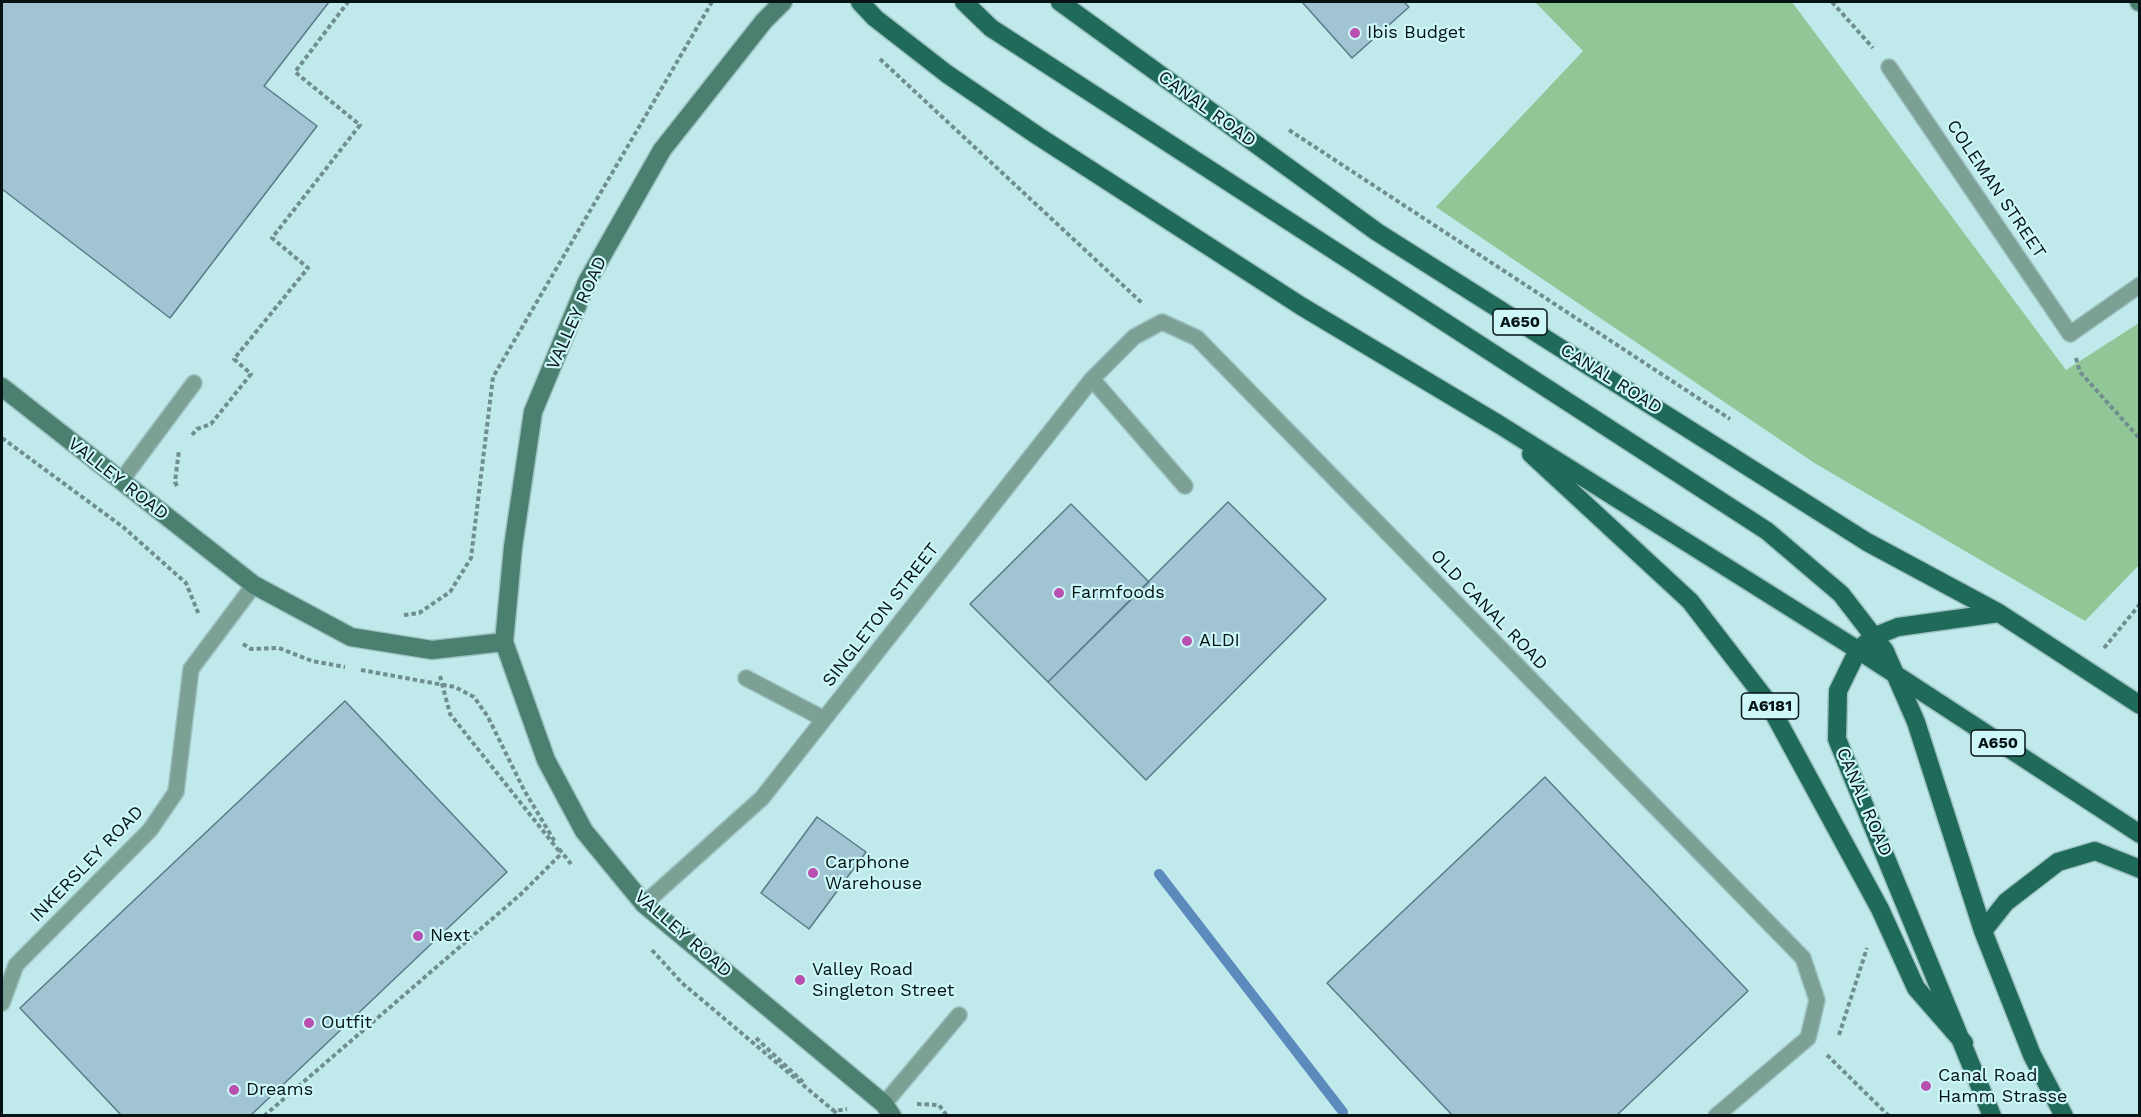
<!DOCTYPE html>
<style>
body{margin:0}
#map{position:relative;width:2141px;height:1117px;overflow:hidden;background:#bfe9ea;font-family:"Work Sans",sans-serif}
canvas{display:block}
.frame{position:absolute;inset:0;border:3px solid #051314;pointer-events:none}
</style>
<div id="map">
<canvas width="2141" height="1117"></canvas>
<div class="frame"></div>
</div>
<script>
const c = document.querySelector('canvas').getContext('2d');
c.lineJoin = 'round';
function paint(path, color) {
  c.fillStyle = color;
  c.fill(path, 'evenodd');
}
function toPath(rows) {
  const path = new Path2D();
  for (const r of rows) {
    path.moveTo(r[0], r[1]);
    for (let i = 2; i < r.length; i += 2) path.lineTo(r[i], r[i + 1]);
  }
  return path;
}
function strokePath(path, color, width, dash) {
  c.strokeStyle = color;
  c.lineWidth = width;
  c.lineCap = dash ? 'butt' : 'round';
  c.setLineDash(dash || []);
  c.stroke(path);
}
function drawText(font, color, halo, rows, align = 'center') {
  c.font = font + ' "Work Sans",sans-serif';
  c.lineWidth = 4.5;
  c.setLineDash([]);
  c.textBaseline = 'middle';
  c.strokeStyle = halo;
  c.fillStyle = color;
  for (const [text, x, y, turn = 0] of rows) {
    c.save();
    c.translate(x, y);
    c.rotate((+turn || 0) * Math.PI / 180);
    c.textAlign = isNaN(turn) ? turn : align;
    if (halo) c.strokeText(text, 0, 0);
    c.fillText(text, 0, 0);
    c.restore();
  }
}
paint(toPath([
 [1535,2,1792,2,2066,370,2139,323,2139,565,2085,621,1816,464,1436,207,1583,51]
]), '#91c796');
strokePath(toPath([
 [1159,874,1343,1112]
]), '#5d8abd', 10);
const building = toPath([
 [2,2,329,2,264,86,317,126,170,318,2,189,2,2],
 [1302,2,1404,2,1409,7,1352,58,1302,2],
 [1228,502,1326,599,1146,780,1048,682,1228,502],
 [1071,504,1149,582,1048,682,970,604,1071,504],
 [345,701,507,872,250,1116,122,1116,20,1008,345,701],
 [1545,777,1748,991,1616,1116,1453,1116,1327,983,1545,777],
 [817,817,866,852,809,929,761,893,817,817]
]);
paint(building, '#a1c4d3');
strokePath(building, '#597a88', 1.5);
const lane = toPath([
 [1889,67,2070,334,2140,285],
 [1092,379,1185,486],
 [121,481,194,383],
 [746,678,824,719],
 [644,904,762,798,1092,379,1134,337,1162,322,1197,338,1803,958,1817,1000,1808,1038,1716,1116],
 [2,1003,16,965,150,830,176,792,191,669,254,585],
 [884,1104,959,1015]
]);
const secondary = toPath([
 [783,2,764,21,662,150,587,282,533,412,513,547,504,642,546,760,584,831,644,904,884,1104,892,1116],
 [2139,2,2140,2],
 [2,387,254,585,351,637,432,650,504,642]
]);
const primary = toPath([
 [860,2,875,18,947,74,1038,136,1301,306,1500,425,1858,650,2140,834],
 [964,2,991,28,1767,531,1841,594,1885,651,1916,722,1983,931,2032,1055,2064,1116],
 [1060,2,1377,232,1867,542,1999,613,2140,705],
 [1531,454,1690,601,1767,701,1880,909,1916,988,1964,1043],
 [1983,931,2006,902,2058,862,2095,851,2140,869],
 [1992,1116,1837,739,1838,691,1858,650,1873,637,1898,627,1999,613]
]);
strokePath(lane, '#9ec2c3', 18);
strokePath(secondary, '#9ec2c3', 21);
strokePath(primary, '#9ec2c3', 21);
strokePath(toPath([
 [1832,2,1873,48],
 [880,59,1142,303],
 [1289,130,1730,419],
 [2076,358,2080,372,2140,439],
 [192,435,197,429,211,424,251,374,234,359,308,268,272,238,360,125,295,72,348,2],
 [2,438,123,527,186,583,199,615],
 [177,486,175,482,179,450],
 [404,615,419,613,450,592,471,558,493,377,712,2],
 [243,644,251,649,279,648,312,661,345,667],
 [2104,648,2140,604],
 [361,670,455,687,474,697,488,717,524,790,555,842],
 [440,676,450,714,559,851],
 [559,849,571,864],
 [652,950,682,983,834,1111,847,1109],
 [1839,1035,1867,948],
 [756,1038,803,1082],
 [1827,1055,1889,1116],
 [917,1104,939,1105,947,1116],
 [833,1110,839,1116],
 [264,1116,521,894,562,853]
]), '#708e8f', 4, [4.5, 3]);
strokePath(lane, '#7da095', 15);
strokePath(secondary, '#4b8071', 18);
strokePath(primary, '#1f6a58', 18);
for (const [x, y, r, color] of [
 [1355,33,6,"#b94fb0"],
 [1059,593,6,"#b94fb0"],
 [1187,641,6,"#b94fb0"],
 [813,873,6,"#b94fb0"],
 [418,936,6,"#b94fb0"],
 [800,980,6,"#b94fb0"],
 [309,1023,6,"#b94fb0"],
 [1926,1086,6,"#b94fb0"],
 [234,1090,6,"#b94fb0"]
]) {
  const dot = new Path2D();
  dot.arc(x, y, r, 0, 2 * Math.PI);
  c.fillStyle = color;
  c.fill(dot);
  strokePath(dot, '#ccf6f8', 2);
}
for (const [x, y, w] of [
 [1520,322,54],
 [1770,706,57],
 [1998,743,54]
]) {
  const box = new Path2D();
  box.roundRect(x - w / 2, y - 13, w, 26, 4.5);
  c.fillStyle = '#ccf6f8';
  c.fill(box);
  strokePath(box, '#051314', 1.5);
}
drawText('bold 16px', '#051314', null, [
 ["A650",1520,322],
 ["A6181",1770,706],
 ["A650",1998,743]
]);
drawText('18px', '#051314', '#ccf6f8', [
 ["Ibis Budget",1367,33],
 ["Farmfoods",1071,593],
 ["ALDI",1199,641],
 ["Carphone",825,863],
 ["Warehouse",825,884],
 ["Next",430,936],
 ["Valley Road",812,970],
 ["Singleton Street",812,991],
 ["Outfit",321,1023],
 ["Canal Road",1938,1076],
 ["Hamm Strasse",1938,1097],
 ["Dreams",246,1090]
], 'left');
drawText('18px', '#051314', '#ccf6f8', [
 ["CANAL ROAD",1207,109,36],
 ["COLEMAN STREET",1996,189,56],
 ["VALLEY ROAD",577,313,-66],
 ["CANAL ROAD",1611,379,32],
 ["VALLEY ROAD",118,479,38],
 ["OLD CANAL ROAD",1489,610,46],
 ["SINGLETON STREET",881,615,-52],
 ["CANAL ROAD",1864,802,67],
 ["INKERSLEY ROAD",87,864,-46],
 ["VALLEY ROAD",683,934,41]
]);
</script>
